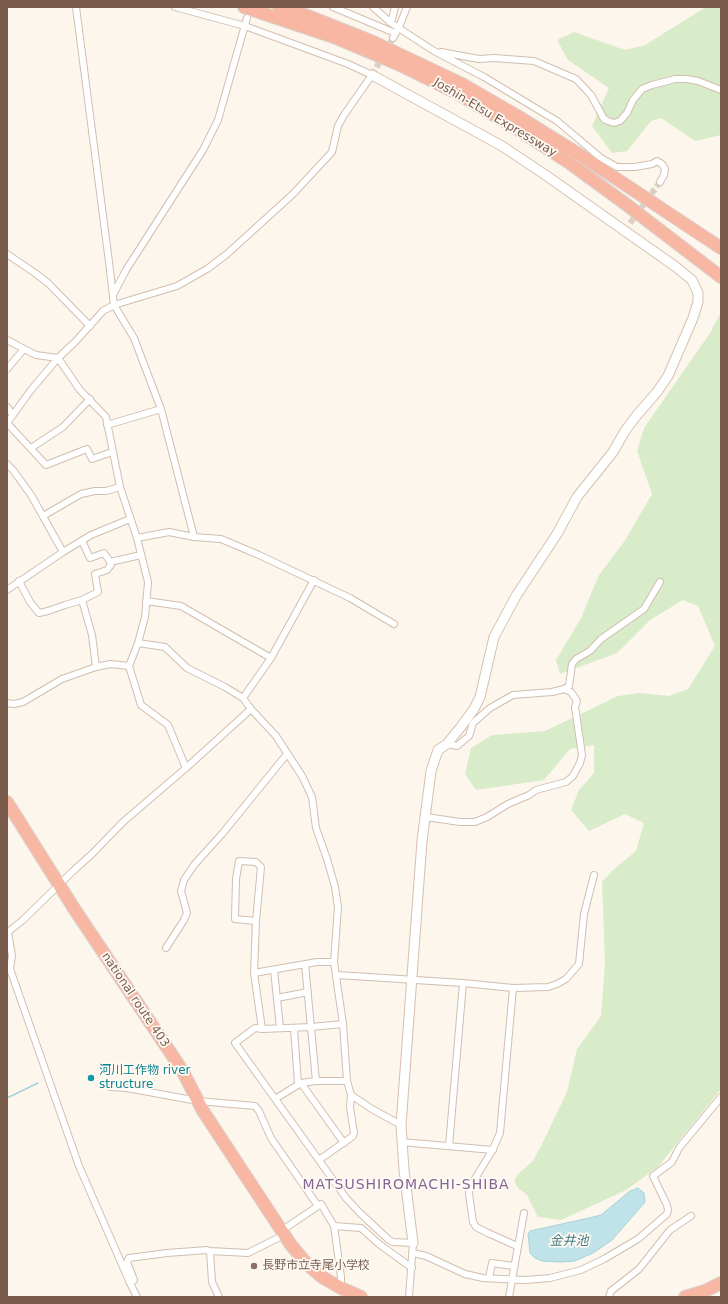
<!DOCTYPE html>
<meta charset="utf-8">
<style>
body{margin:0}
#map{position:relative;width:728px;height:1304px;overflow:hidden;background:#fdf6ec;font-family:"DejaVu Sans",sans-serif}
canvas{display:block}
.frame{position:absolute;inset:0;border:8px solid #7a5c4d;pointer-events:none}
</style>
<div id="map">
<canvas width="728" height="1304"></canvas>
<div class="frame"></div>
</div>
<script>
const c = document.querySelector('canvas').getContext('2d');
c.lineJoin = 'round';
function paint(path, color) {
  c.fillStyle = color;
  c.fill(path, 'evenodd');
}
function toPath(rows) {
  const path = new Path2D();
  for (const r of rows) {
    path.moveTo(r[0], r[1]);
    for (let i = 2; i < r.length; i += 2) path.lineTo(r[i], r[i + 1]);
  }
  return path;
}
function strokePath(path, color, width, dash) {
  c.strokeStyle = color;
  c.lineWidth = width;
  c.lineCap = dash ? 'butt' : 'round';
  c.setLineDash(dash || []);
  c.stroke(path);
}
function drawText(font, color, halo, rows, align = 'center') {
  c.font = font + ' "DejaVu Sans","Noto Sans JP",sans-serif';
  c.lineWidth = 3.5;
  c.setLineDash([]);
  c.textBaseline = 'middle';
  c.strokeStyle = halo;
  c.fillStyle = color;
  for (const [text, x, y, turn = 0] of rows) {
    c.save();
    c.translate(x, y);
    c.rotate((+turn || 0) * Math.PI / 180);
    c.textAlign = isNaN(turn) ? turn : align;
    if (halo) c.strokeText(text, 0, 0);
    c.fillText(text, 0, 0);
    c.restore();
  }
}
paint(toPath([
 [706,7,721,7,721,135,695,141,661,118,651,121,627,151,612,153,592,126,609,88,568,60,557,40,574,32,625,50,645,45],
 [721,312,721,1089,658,1167,626,1190,561,1220,538,1217,527,1195,518,1188,514,1181,518,1174,533,1161,543,1142,567,1092,577,1049,601,1016,605,963,602,882,613,870,636,851,644,823,625,814,589,831,571,810,579,790,594,773,594,745,570,749,544,780,476,790,465,774,471,748,492,735,545,731,618,696,639,693,669,696,688,689,715,646,698,606,683,600,650,620,617,653,560,674,556,660,581,618,599,575,624,542,652,494,637,451,644,428,710,333]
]), '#d8ecc9');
const water = toPath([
 [638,1188,644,1193,645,1202,612,1240,593,1253,575,1261,560,1262,542,1261,535,1258,530,1253,528,1234,530,1231,589,1218,601,1215,630,1191,638,1188]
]);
paint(water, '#bfe3e8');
strokePath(water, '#a5d3da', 1);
strokePath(toPath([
 [7,1098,38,1083]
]), '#a5d3da', 1.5);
strokePath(toPath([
 [372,75,393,38],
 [630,223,660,182]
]), '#dcd0c4', 6, [6, 3]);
const street = toPath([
 [76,7,109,262,114,305,134,338,161,409,194,537],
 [333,7,395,33],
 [373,7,391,23,434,51,484,77,557,121,601,158,617,167,635,167,652,164,657,161,662,164,665,169,664,175,660,182],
 [391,23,395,7],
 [393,38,399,27,407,7],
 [441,52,479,59,494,58,534,61,576,79,591,95,604,119,608,121,614,123,620,121,627,113,633,100,642,89,652,85,675,79,687,79,698,81,721,90],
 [7,254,35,273,48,283,90,326],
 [113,295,126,270,203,150,218,120,247,18],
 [7,340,36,355,58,358,80,390,106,417,120,487,137,538,148,582,145,617,138,643,129,666,110,664,96,667,62,679,23,702,14,704,7,703],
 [7,369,24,349],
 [7,407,13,415],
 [7,423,31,390,58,358,75,342,103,311,114,305,177,286,207,269,227,254,293,194,332,152,338,126,344,115,372,75,348,64,245,26,175,7],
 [7,423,46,465,87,449,92,459,112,452],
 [107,425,161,409],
 [31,448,63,427,90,399],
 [7,464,13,470,31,495,63,552],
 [43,516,81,494,95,491,106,491,120,487],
 [137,538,169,532,194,537,221,539,259,555,350,598,394,624],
 [82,541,90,558,104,553,109,560,111,565,107,570,95,574,98,592,82,600],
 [110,562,141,555],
 [19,581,30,602,39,613,48,611,65,605,82,600,92,635,96,667],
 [7,590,63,552,91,535,130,519],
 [146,601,181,606,271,658],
 [138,643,165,647,187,668,225,687,243,698,251,709,276,736,302,776,312,797,316,828,327,859,335,887,338,907,334,962,343,1024,347,1081,351,1095,350,1107,354,1133,353,1136,319,1160],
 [129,666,141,705,168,725,186,768],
 [243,698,271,658,314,580],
 [447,744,457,746,469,736,473,723,490,708,513,695,552,692,564,689,569,686,572,664,576,659,590,651,601,639,644,609,660,582],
 [426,817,460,822,475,822,487,817,508,804,529,795,536,790,566,782,573,776,580,763,582,755,575,707,577,701,571,692,564,689],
 [256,921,235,919,236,879,239,861,256,862,261,867,256,921,254,973,317,962,334,962],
 [166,948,184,920,187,913,181,891,184,880,194,865,222,834,287,754],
 [305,964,316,1081],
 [9,966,79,1166,130,1283,137,1297],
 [10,969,12,956,8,932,23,920,72,872,93,853,123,822,186,768,251,709],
 [274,970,280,1028],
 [254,973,262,1029],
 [337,975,463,983,513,988,548,987,557,984,566,979,579,964,584,914,594,875],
 [513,988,500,1133,493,1149,470,1187,469,1194,473,1222,476,1227,488,1233,517,1246],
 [277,998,308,992],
 [343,1024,311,1027,262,1029,255,1028,235,1043,346,1198,360,1213,389,1240,393,1242,413,1243,409,1297],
 [294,1028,298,1084],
 [301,1083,344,1143],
 [111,1087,127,1088,198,1101,255,1106,259,1111,271,1138,318,1206],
 [351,1095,372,1109,401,1125],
 [275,1099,301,1083,316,1081,347,1081],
 [401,1142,493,1150],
 [449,1146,463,983],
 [334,1226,361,1228,379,1244,412,1268],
 [281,1231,321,1204,334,1226,341,1277,341,1288],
 [413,1253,426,1256,465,1274,483,1278,501,1279,526,1280,550,1278,581,1270,604,1259,638,1239,667,1214,668,1210,667,1205,653,1176,672,1162,679,1148,721,1097],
 [489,1278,492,1263,513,1266],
 [130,1283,134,1280,127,1262,129,1258,167,1253,207,1250,210,1251],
 [219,1297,212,1282,210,1251,248,1253,284,1235],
 [509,1297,524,1213],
 [609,1297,611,1291,639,1269,670,1230,691,1216]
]);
const secondary = toPath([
 [372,75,502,146,544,174,676,267,692,280,698,293,698,302,693,318,668,376,657,392,637,415,625,431,613,452,577,497,557,534,516,596,494,637,480,697,474,709,460,728,447,744,438,750,431,771,422,841,401,1125,404,1170,413,1243]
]);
const highway = toPath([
 [244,7,334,37,398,64,455,92,514,127,571,164,627,205,721,277],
 [279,7,308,16,371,41,462,84,519,117,585,158,721,248],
 [7,802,75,910,182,1070,203,1111,291,1245,307,1264,322,1277,341,1288,361,1297],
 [685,1297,705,1291,721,1283]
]);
strokePath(street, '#d1beb0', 8);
strokePath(secondary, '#d6c0b0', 11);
strokePath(highway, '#dad1cd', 14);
strokePath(street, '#fff', 6);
strokePath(secondary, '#fff', 9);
strokePath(highway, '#f7b7a3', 12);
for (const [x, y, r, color] of [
 [91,1078,4,"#0f9aa8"],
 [254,1266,4,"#8d6e63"]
]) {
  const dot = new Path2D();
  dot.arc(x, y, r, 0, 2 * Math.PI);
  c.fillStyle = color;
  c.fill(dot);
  strokePath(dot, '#fffaf3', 1.5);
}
drawText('12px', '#7a5c4d', '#fffaf3', [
 ["Joshin-Etsu Expressway",495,118,31],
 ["national route 403",135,1000,56]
]);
drawText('12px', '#0d838f', '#fffaf3', [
 ["河川工作物 river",99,1071],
 ["structure",99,1085]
], 'left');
drawText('12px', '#785e54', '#fffaf3', [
 ["長野市立寺尾小学校",262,1266]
], 'left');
drawText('italic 13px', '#437c86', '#fffaf3', [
 ["金井池",569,1242]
]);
c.letterSpacing = '1px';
drawText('14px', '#846695', '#fffaf3', [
 ["MATSUSHIROMACHI-SHIBA",406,1185]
]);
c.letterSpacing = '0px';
</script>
